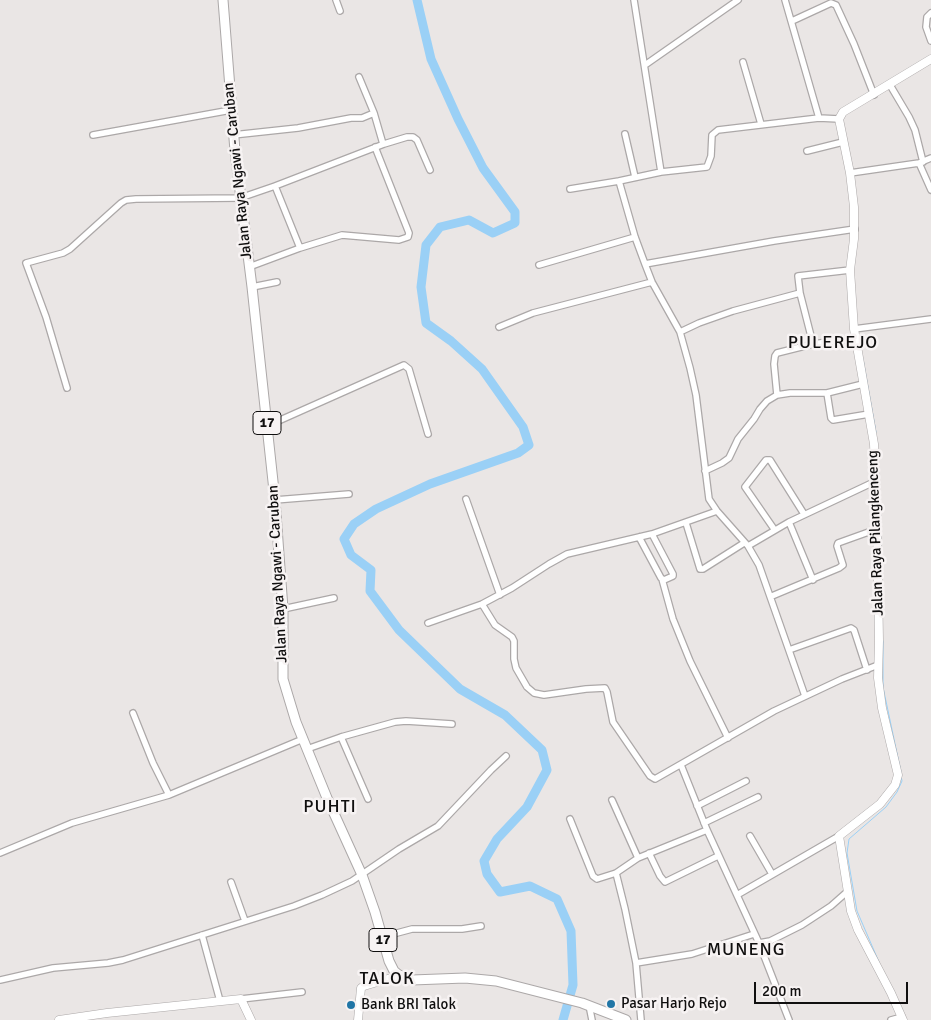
<!DOCTYPE html>
<style>
body{margin:0}
#map{position:relative;width:931px;height:1020px;overflow:hidden;background:#eae6e5;font-family:Signika,sans-serif}
canvas{display:block}
.scale{position:absolute;left:754px;top:982px;width:154px;height:22px;box-sizing:border-box;border:2px solid #100f0f;border-top:0;padding-left:6px;font-size:15px;line-height:18px;white-space:nowrap;color:#100f0f;-webkit-text-stroke:4px #f7f3f3;paint-order:stroke}
</style>
<div id="map">
<canvas width="931" height="1020"></canvas>
<div class="scale">200 m</div>
</div>
<script>
const c = document.querySelector('canvas').getContext('2d');
c.lineJoin = 'round';
function toPath(rows) {
  const path = new Path2D();
  for (const r of rows) {
    path.moveTo(r[0], r[1]);
    for (let i = 2; i < r.length; i += 2) path.lineTo(r[i], r[i + 1]);
  }
  return path;
}
function strokePath(path, color, width, dash) {
  c.strokeStyle = color;
  c.lineWidth = width;
  c.lineCap = dash ? 'butt' : 'round';
  c.setLineDash(dash || []);
  c.stroke(path);
}
function drawText(font, color, halo, rows, align = 'center') {
  c.font = font + ' Signika,sans-serif';
  c.lineWidth = 5;
  c.setLineDash([]);
  c.textBaseline = 'middle';
  c.strokeStyle = halo;
  c.fillStyle = color;
  for (const [text, x, y, turn = 0] of rows) {
    c.save();
    c.translate(x, y);
    c.rotate((+turn || 0) * Math.PI / 180);
    c.textAlign = isNaN(turn) ? turn : align;
    if (halo) c.strokeText(text, 0, 0);
    c.fillText(text, 0, 0);
    c.restore();
  }
}
strokePath(toPath([
 [863,359,876,432],
 [883,641,883,687,901,772],
 [879,962,857,911,847,853,849,839,886,807,897,792,902,781,901,776]
]), '#9ad0f6', 1);
strokePath(toPath([
 [417,0,431,59,458,119,483,168,515,212,515,223,493,233,469,220,440,227,426,245,421,287,426,323,451,341,482,369,523,427,529,445,518,453,430,484,376,509,354,524,344,539,351,555,371,570,370,591,399,630,460,689,505,715,542,750,547,770,527,807,497,839,484,861,487,874,500,892,530,886,557,899,571,931,573,985,563,1020]
]), '#9ad0f6', 9);
const minor = toPath([
 [336,0,340,11],
 [634,0,661,172],
 [785,0,819,118],
 [931,13,927,17,926,27,931,41],
 [792,21,831,3,836,5,854,44,874,95],
 [743,62,761,124],
 [645,65,738,0],
 [359,77,374,113,383,144],
 [890,85,909,117,915,130,923,162],
 [625,134,635,177],
 [93,135,231,110],
 [233,135,298,128,351,118,362,118,374,113],
 [807,151,843,142],
 [919,163,931,190],
 [850,173,919,163,931,158],
 [275,186,300,248],
 [570,189,619,181],
 [645,264,774,241,855,229],
 [539,265,635,237],
 [249,267,300,248,342,235,399,240,408,237,409,233,375,147],
 [252,287,277,282],
 [499,327,533,313,652,282],
 [854,329,931,319],
 [680,332,699,323,733,311,800,293],
 [813,344,800,293,798,276,850,270],
 [67,388,46,317,26,263,63,253,70,249,121,203,126,200,136,199,240,198,275,186,384,144,407,137,413,137,417,140,430,170],
 [827,393,831,418,833,420,869,414],
 [777,395,774,364,775,356,777,353,813,344,856,338],
 [267,426,404,365,409,369,428,434],
 [705,471,722,463,729,458,738,439,754,419,760,409,767,401,777,395,790,393,827,393,863,384],
 [466,499,500,595],
 [275,500,349,494],
 [789,522,813,580],
 [686,523,700,569,703,569,744,543],
 [774,529,745,487,766,460,770,460,804,514],
 [639,537,661,578,664,580,673,576,673,574,652,534],
 [748,546,789,522,876,481],
 [662,579,673,619,690,661,728,738],
 [772,596,839,568,843,565,837,546,838,543,877,529],
 [482,604,495,625,512,637,514,641,514,659,516,668,527,687,534,693,544,695,586,689,605,688,607,692,613,722,650,776,655,779,774,711,842,679,878,665],
 [283,609,334,598],
 [428,623,482,604,512,588,549,564,567,554,652,534,717,511],
 [789,650,851,628,854,630,867,670],
 [805,696,759,565,748,546,717,511,709,499,696,395,690,368,680,332,652,282,645,264,635,237,619,181,661,172,707,167,711,156,712,135,718,130,819,118,839,119],
 [133,713,153,763,169,795],
 [341,737,368,799],
 [307,749,341,737,395,722,406,721,452,724],
 [681,765,707,830,759,943,789,1020],
 [612,800,638,858],
 [697,806,746,781],
 [570,819,593,876,597,879,616,873,638,858,707,830],
 [704,823,758,797],
 [750,836,772,874],
 [0,853,72,823,169,795,303,739],
 [649,853,660,876,665,882,718,856],
 [616,873,625,909,636,963,641,1020],
 [231,882,245,921],
 [737,895,839,836],
 [202,935,220,1001],
 [382,937,412,929,462,929,481,926],
 [759,943,770,941,802,925,831,906,848,891],
 [636,963,692,954,754,934],
 [0,980,53,968,108,963,123,960,294,906,322,895,352,881,399,849,438,826,491,770,506,756],
 [241,999,302,992],
 [589,1005,592,1020],
 [891,1020,902,1017]
]);
const secondary = toPath([
 [59,1020,107,1013,241,999,251,1020],
 [358,1020,361,988,364,986,391,978,406,978],
 [903,1020,891,993,858,930,851,911,839,836,880,804,895,785,898,775,882,708,878,678,879,641,877,520,874,444,854,329,850,270,854,239,854,207,850,173,839,119,843,112,931,59]
]);
const trunk = toPath([
 [223,0,235,151,252,287,275,500,283,609,283,679,296,722,327,798,362,875,375,912,389,961,394,971,399,975,412,980,465,978,496,981,582,1003,626,1020]
]);
strokePath(minor, '#aca8a8', 8);
strokePath(secondary, '#aca8a8', 9);
strokePath(trunk, '#aca8a8', 11);
strokePath(minor, '#fff', 5.5);
strokePath(secondary, '#fff', 8);
strokePath(trunk, '#fff', 9);
for (const [x, y, r, color] of [
 [611,1004,5,"#2176a6"],
 [351,1005,5,"#2176a6"]
]) {
  const dot = new Path2D();
  dot.arc(x, y, r, 0, 2 * Math.PI);
  c.fillStyle = color;
  c.fill(dot);
  strokePath(dot, '#f7f3f3', 2);
}
for (const [x, y, w] of [
 [267,423,28],
 [383,940,28]
]) {
  const box = new Path2D();
  box.roundRect(x - w / 2, y - 11.5, w, 23, 4);
  c.fillStyle = '#f7f3f3';
  c.fill(box);
  strokePath(box, '#100f0f', 1);
}
drawText('bold 14px', '#100f0f', null, [
 ["17",267,423],
 ["17",383,940]
]);
drawText('15px', '#100f0f', '#f7f3f3', [
 ["Jalan Raya Ngawi - Caruban",238,171,-96],
 ["Jalan Raya Pilangkenceng",876,533,-92],
 ["Jalan Raya Ngawi - Caruban",278,574,-93]
]);
drawText('15px', '#100f0f', '#f7f3f3', [
 ["Pasar Harjo Rejo",621,1004],
 ["Bank BRI Talok",361,1005]
], 'left');
c.letterSpacing = '1px';
drawText('18px', '#100f0f', '#f7f3f3', [
 ["PULEREJO",833,343],
 ["PUHTI",330,807],
 ["MUNENG",746,950],
 ["TALOK",387,979]
]);
c.letterSpacing = '0px';
</script>
